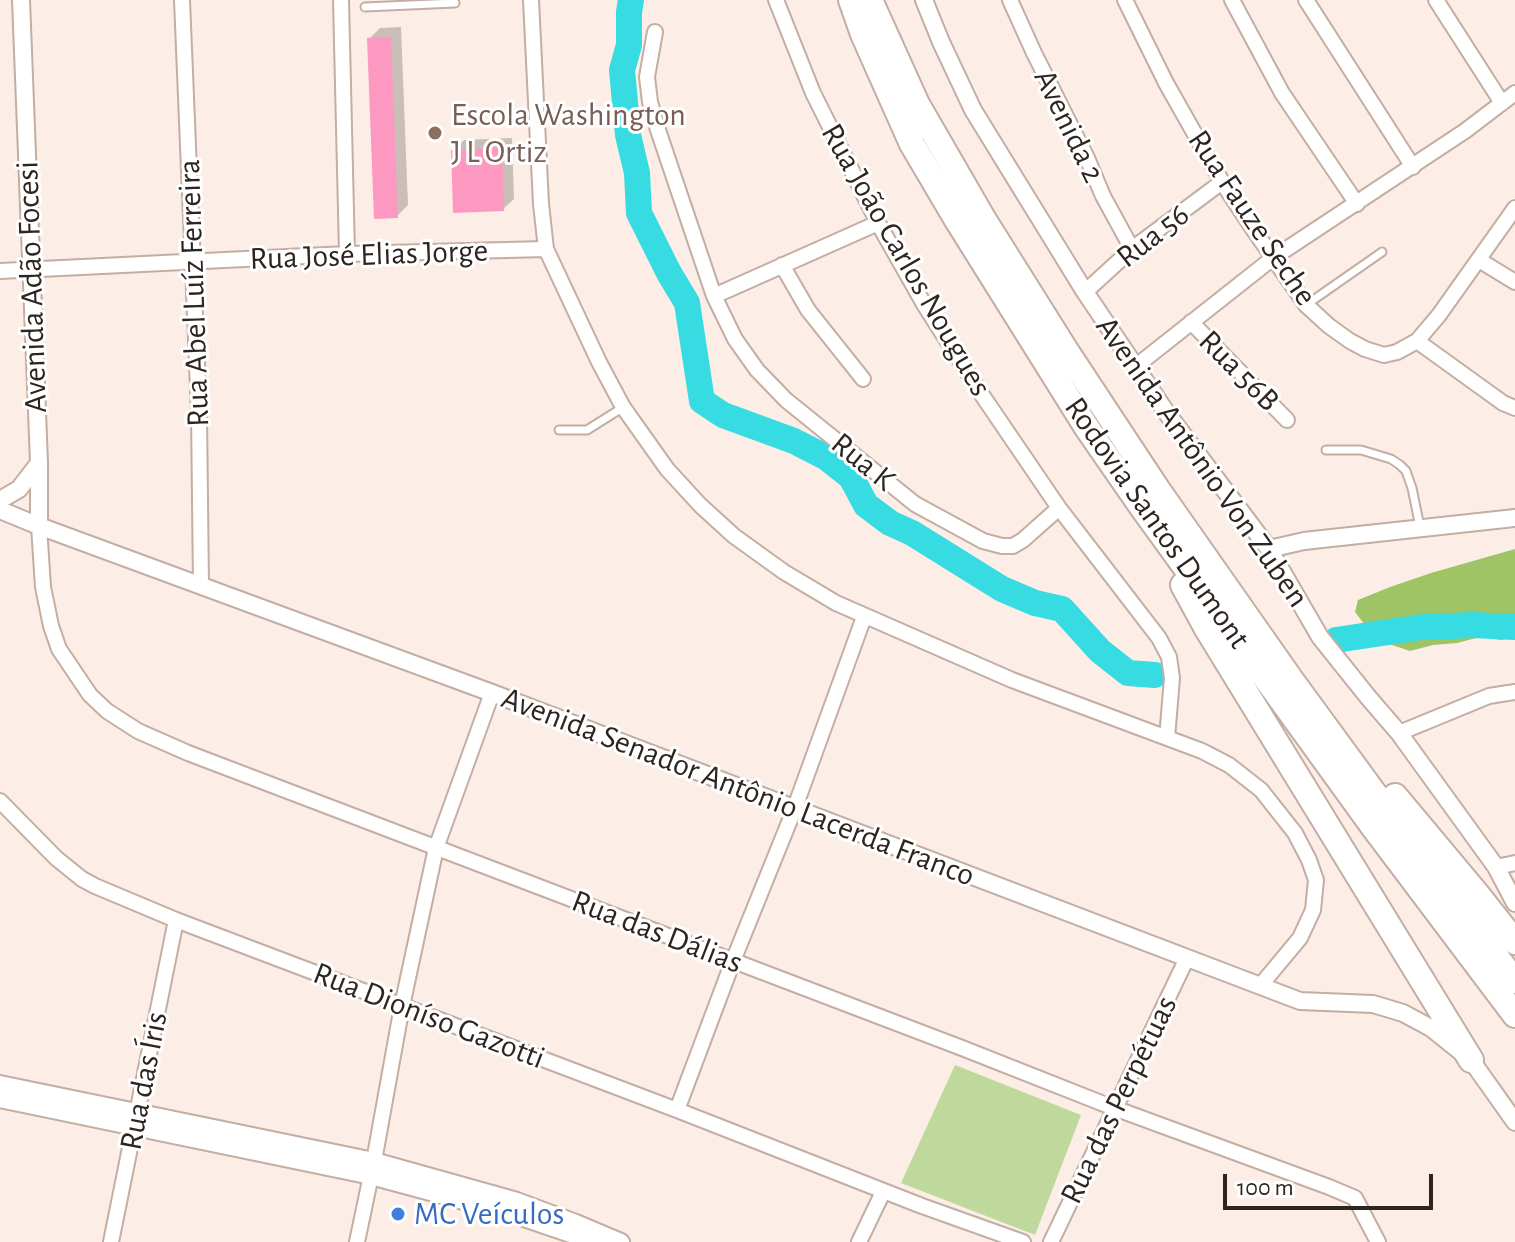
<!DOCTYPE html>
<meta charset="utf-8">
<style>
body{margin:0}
#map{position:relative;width:1515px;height:1242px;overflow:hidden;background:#fceee7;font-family:"Alegreya Sans",sans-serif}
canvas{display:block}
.scale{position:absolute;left:1223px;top:1174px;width:210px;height:36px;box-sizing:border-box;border:4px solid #2d2520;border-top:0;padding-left:10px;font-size:24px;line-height:28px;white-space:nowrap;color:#2d2520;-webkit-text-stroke:6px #fff;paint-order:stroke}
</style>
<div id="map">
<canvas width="1515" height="1242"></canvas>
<div class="scale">100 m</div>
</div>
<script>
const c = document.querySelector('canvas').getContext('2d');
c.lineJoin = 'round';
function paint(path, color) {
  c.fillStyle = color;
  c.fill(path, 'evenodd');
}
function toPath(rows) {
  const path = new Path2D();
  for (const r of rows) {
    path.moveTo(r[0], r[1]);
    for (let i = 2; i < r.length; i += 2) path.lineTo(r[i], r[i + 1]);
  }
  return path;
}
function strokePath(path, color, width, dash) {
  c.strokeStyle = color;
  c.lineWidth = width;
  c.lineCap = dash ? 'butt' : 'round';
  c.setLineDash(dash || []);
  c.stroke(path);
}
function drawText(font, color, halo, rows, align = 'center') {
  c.font = font + ' "Alegreya Sans",sans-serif';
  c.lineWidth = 6;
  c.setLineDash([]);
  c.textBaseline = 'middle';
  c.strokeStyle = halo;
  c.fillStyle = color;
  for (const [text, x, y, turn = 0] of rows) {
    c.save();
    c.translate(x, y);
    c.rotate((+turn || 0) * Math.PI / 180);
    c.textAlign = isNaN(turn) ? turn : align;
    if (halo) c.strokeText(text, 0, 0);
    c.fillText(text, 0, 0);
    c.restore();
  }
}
paint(toPath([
 [955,1065,1081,1115,1035,1235,901,1183]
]), '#bfd99c');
paint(toPath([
 [1515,549,1515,637,1501,640,1480,637,1457,643,1433,645,1410,651,1386,643,1368,629,1355,612,1358,600,1390,587,1431,573]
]), '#9fc466');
paint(toPath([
 [401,27,408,205,397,216,369,39,380,28],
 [512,138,514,199,503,209,453,151,464,140]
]), '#0003');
strokePath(toPath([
 [631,0,629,12,629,45,622,70,628,135,637,173,639,213,669,273,687,303,702,401,723,415,794,441,827,458,851,477,866,505,890,523,912,533,1002,589,1035,603,1062,609,1100,651,1128,673,1155,675],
 [1336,640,1422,627,1473,625,1515,627]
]), '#36dce1', 26);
paint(toPath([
 [391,37,398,218,374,219,367,38],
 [502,148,504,211,453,213,451,150]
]), '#fd98c1');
const service = toPath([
 [365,7,455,3],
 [1306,305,1382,252],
 [559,430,587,430,622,408],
 [1326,450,1361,450,1391,459,1400,465,1406,471,1412,488,1420,527]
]);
const minor = toPath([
 [182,0,199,413,201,586],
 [341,0,347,254],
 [531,0,541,204,546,249,599,362,623,407,667,469,700,505,734,536,784,572,836,603,1012,680,1202,751,1229,765,1261,790,1295,833,1309,860,1316,880,1313,910,1300,938,1260,986],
 [776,0,813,93,878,223,925,306,980,392,1059,508,1159,638,1169,657,1172,678,1167,738],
 [1010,0,1034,53,1087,158,1103,196,1132,249],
 [1125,0,1166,83,1222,182,1251,226,1306,305,1329,326,1350,341,1365,349,1384,355,1397,352,1417,341,1439,315,1515,208],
 [1232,0,1282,93,1357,204],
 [1306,0,1413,167],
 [1436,0,1502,103],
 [655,32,647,77,650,102,658,130,714,296,735,339,757,370,786,400,915,504,983,541,1002,546,1013,546,1023,540,1059,508],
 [1479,260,1515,282],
 [782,265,808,310,863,379],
 [0,271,347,254,546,249],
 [1085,292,1132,249,1222,182],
 [714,296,878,223],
 [1191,322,1287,420],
 [1417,341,1503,403,1515,408],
 [1135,367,1273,258,1465,131,1515,93],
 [39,526,43,587,51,626,59,649,90,695,107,711,138,731,188,753,962,1048,1114,1108,1329,1187,1355,1198,1378,1242],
 [1399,733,1489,696,1515,692],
 [0,801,56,858,82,879,95,886,176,920,677,1110,922,1206,1023,1242],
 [1496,867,1515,863],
 [677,1110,733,961,794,810,864,617],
 [111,1242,176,920],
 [357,1242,374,1161,402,1006,436,848,492,693],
 [859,1242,883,1192],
 [1051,1242,1187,958]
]);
const tertiary = toPath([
 [21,0,39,463,39,526],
 [924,0,941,42,973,110,1085,292,1166,412,1269,549,1320,637,1368,697,1399,733,1496,867,1515,903],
 [0,500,19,489,39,463],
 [0,510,39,526,492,693,1300,1001,1373,1004,1403,1013,1431,1028,1471,1060,1515,1122],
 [1269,549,1304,541,1515,518],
 [0,1084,374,1161,517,1201,576,1223,621,1242],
 [0,1099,371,1176,512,1214,594,1242]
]);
const motorway = toPath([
 [851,0,863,34,912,144,955,217,1087,428,1141,506,1374,828,1515,1015],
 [870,0,917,104,984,220,1065,349,1158,490,1292,681,1459,909,1515,981],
 [1183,585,1207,629,1471,1060],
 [1395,796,1477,894,1515,942]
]);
strokePath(service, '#c2aea2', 11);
strokePath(minor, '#c2aea2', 18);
strokePath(tertiary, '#c2aea2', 20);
strokePath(motorway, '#c2aea2', 28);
strokePath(service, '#fff', 7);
strokePath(minor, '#fff', 14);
strokePath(tertiary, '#fff', 16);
strokePath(motorway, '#fff', 24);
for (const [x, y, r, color] of [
 [435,133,8,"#8d6e63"],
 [398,1214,8,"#3f7fe0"]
]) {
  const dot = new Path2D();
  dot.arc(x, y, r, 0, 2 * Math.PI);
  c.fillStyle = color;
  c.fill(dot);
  strokePath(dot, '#fff', 3);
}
drawText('32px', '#785e54', '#fff', [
 ["Escola Washington",451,115],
 ["J L Ortiz",451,152]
], 'left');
drawText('32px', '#2d2520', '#fff', [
 ["Avenida 2",1069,126,64],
 ["Rua Fauze Seche",1252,218,56],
 ["Rua 56",1153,236,-38],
 ["Rua José Elias Jorge",369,255,-2],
 ["Rua João Carlos Nougues",906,260,60],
 ["Avenida Adão Focesi",32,287,-92],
 ["Rua Abel Luíz Ferreira",194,293,-92],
 ["Rua 56B",1239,371,45],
 ["Rua K",863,462,39],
 ["Avenida Antônio Von Zuben",1202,462,55],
 ["Rodovia Santos Dumont",1157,523,55],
 ["Avenida Senador Antônio Lacerda Franco",738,787,21],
 ["Rua das Dálias",657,932,21],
 ["Rua Dioníso Gazotti",429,1016,21],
 ["Rua das Íris",144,1081,-79],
 ["Rua das Perpétuas",1119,1100,-64]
]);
drawText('32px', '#366cbe', '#fff', [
 ["MC Veículos",414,1214]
], 'left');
</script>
